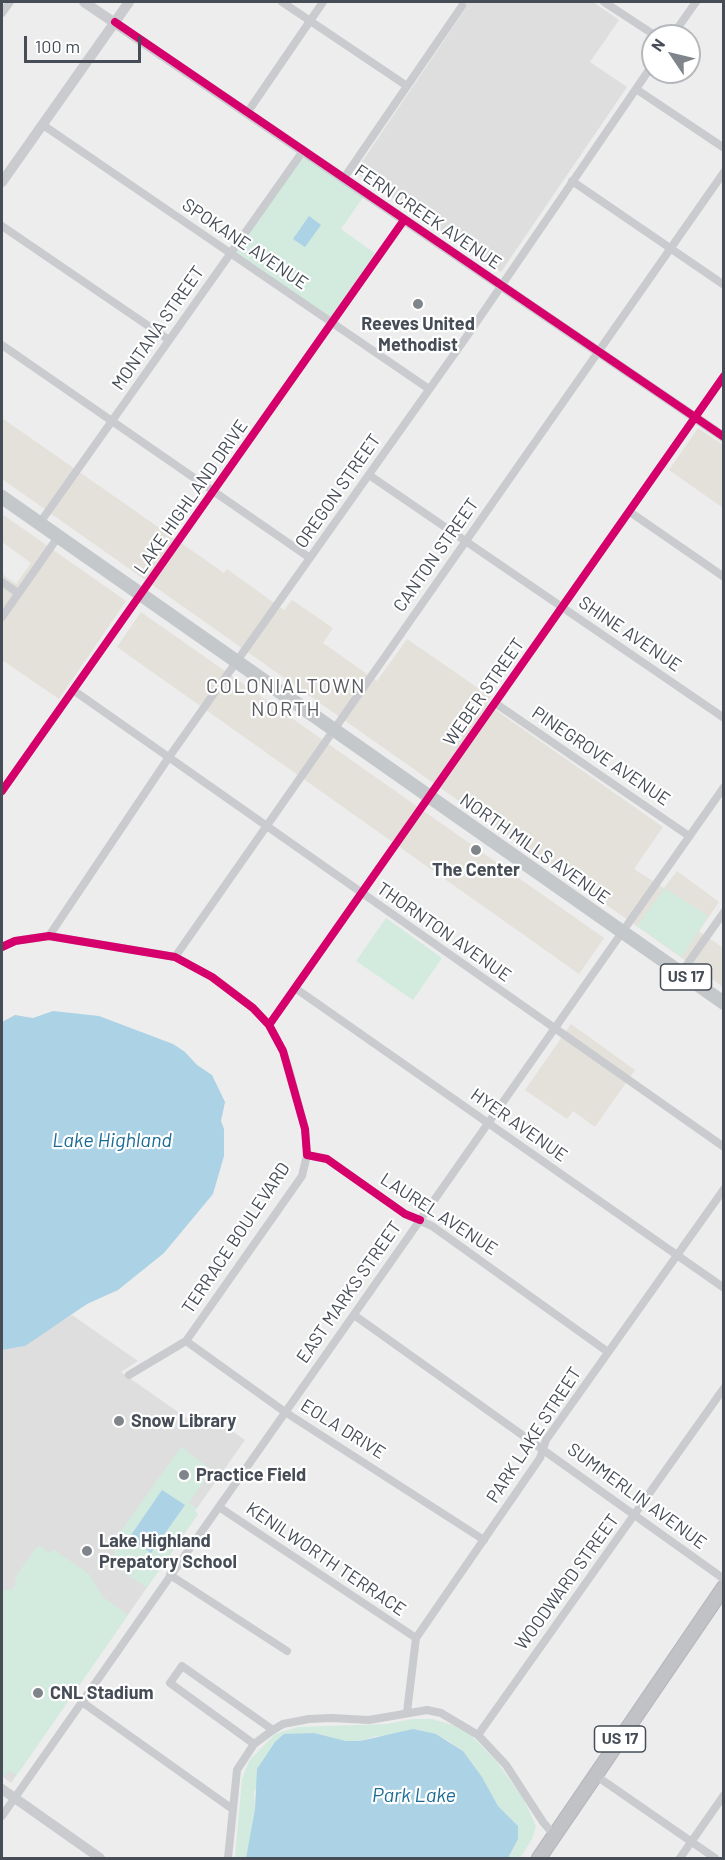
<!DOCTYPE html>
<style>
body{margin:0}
#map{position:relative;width:725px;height:1860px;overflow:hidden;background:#ededed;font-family:Barlow,sans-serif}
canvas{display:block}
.frame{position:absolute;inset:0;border:3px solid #464d57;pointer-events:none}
.north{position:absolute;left:641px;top:24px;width:60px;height:60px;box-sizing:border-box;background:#fff;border:2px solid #b5b8bc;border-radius:50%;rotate:305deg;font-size:16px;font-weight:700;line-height:24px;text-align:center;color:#464d57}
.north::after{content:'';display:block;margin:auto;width:21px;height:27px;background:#80858c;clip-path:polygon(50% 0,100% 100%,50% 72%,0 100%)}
.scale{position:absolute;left:24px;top:36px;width:117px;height:27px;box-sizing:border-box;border:3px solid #464d57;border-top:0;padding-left:8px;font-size:18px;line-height:21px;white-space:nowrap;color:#464d57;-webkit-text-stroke:4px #fff;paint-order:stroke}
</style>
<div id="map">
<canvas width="725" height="1860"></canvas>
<div class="frame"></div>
<div class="north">N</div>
<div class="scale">100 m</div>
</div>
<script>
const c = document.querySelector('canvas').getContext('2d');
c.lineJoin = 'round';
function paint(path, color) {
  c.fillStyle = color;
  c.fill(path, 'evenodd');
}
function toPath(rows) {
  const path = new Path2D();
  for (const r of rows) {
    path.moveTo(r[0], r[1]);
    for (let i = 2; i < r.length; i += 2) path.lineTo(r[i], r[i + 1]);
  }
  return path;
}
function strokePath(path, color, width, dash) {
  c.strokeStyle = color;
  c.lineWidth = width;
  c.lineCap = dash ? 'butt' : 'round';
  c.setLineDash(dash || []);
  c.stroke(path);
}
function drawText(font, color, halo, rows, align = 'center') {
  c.font = font + ' Barlow,sans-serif';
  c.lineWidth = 4.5;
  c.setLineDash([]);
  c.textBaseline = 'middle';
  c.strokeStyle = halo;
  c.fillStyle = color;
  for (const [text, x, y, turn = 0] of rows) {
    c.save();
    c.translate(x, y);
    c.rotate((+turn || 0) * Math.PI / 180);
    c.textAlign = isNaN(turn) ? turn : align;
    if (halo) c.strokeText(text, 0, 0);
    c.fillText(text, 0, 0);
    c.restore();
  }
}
paint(toPath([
 [2,418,224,573,227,569,284,610,292,600,333,628,323,643,377,681,407,639,491,697,487,704,663,827,634,869,664,888,677,871,719,902,699,931,723,948,723,987,2,479],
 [698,428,723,445,723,508,669,470],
 [2,514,126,601,59,699,2,660,2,574,16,584,31,563,2,542],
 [141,612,604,938,579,974,117,647],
 [571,1024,635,1070,595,1127,573,1111,567,1119,525,1090]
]), '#e3e1da');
paint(toPath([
 [456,2,593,2,619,20,590,62,627,87,501,272,355,172,466,8],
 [72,1315,138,1361,121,1372,198,1426,207,1414,245,1440,195,1511,198,1514,11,1783,2,1776,2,1350,25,1346,39,1334]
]), '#dfdede');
paint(toPath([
 [303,151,366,193,341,229,379,256,332,323,230,254],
 [665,888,708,916,682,957,637,926],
 [386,918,442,958,413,1000,356,961],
 [181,1447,212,1470,189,1503,197,1508,195,1511,198,1514,147,1588,109,1562,115,1553,111,1545],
 [38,1545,50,1553,53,1549,89,1574,103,1597,128,1615,17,1775,9,1771,3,1777,2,1590,10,1590,14,1587,17,1582,14,1579],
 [412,1719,432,1719,453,1725,472,1736,497,1762,524,1800,536,1826,532,1839,520,1858,508,1858,518,1839,518,1826,498,1806,482,1777,463,1751,449,1741,436,1734,376,1736,360,1741,346,1741,314,1733,254,1791,255,1809,246,1858,235,1858,242,1779,249,1761,275,1734,298,1727,387,1724]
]), '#d3eadf');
paint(toPath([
 [309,216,321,225,305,247,293,239],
 [53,1011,99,1016,173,1044,185,1052,197,1065,212,1075,225,1102,221,1121,224,1129,224,1156,213,1194,164,1253,118,1290,87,1304,25,1346,2,1350,2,1022,15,1015,33,1018],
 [162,1490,185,1505,151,1553,129,1538],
 [413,1729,436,1734,463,1751,482,1777,498,1806,518,1826,518,1839,508,1858,246,1858,255,1809,257,1769,275,1742,284,1734,314,1733,346,1741,360,1741]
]), '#abd2e5');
const trunk = toPath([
 [539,1858,724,1587]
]);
strokePath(trunk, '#b3b5bb', 16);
strokePath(toPath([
 [282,2,407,86],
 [604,2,656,36],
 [2,13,10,2],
 [672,36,696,2],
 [636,89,724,148],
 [247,113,323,2],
 [43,125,429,389],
 [344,178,462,6],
 [572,181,724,285],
 [2,226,169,340],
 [2,345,310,558],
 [369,475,724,718],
 [630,512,724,577],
 [39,524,303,151],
 [2,582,18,593],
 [2,617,58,537],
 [73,690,724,1147],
 [495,703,689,836],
 [2,791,404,220],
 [49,936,169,757,467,336,653,64],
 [2,947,15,941,49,936,175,957,212,977,253,1008,269,1025,283,1051,290,1073,305,1129,307,1155,302,1176,186,1341,129,1375],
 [175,957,724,172],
 [681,973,724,912],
 [295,988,724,1288],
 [269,1025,724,376],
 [307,1155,327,1159,405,1214,432,1226,608,1352],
 [354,1315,724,1579],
 [186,1341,285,1412,484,1540],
 [219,1507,416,1638],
 [170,1575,287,1651],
 [82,1702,231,1808],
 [407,1712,416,1638,540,1458,546,1440,724,1189],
 [478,1735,724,1388],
 [254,1744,170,1683,182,1666,273,1730],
 [595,1775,715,1858],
 [2,1816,724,787],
 [228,1858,237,1770,254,1744,273,1730,283,1724,309,1719,332,1718,369,1720,427,1710,441,1713,478,1735,506,1765,543,1822,554,1835],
 [680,1858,724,1795]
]), '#c9cbce', 8);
strokePath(toPath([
 [84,2,724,437],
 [2,182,129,2],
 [2,1789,100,1858]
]), '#c9cbce', 10);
strokePath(toPath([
 [2,497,724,1003]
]), '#c5c8cb', 14);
strokePath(trunk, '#c0c2c6', 14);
strokePath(toPath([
 [115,22,724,437],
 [2,791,404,220],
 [2,947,15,941,49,936,175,957,212,977,253,1008,269,1025,283,1051,305,1129,307,1155,327,1159,405,1214,420,1220],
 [269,1025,724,376]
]), '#d6006c', 8);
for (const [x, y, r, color] of [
 [418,304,6,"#80858c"],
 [476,850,6,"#80858c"],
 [119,1421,6,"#80858c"],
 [184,1475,6,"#80858c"],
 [87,1551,6,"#80858c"],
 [38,1693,6,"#80858c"]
]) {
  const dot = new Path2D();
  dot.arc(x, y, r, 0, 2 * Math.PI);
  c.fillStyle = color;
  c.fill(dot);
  strokePath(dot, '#fff', 2);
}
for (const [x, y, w] of [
 [686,977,51],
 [620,1739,51]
]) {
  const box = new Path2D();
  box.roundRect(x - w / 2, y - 13, w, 26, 4.5);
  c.fillStyle = '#fff';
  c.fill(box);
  strokePath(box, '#464d57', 1.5);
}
drawText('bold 16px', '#464d57', null, [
 ["US 17",686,977],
 ["US 17",620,1739]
]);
drawText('18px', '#464d57', '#fff', [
 ["FERN CREEK AVENUE",428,217,34],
 ["SPOKANE AVENUE",245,244,34],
 ["MONTANA STREET",158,328,-55],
 ["OREGON STREET",338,491,-55],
 ["LAKE HIGHLAND DRIVE",191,497,-55],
 ["CANTON STREET",436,555,-55],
 ["SHINE AVENUE",630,634,34],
 ["WEBER STREET",484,692,-55],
 ["PINEGROVE AVENUE",601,756,34],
 ["NORTH MILLS AVENUE",535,849,35],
 ["THORNTON AVENUE",444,932,35],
 ["HYER AVENUE",519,1125,35],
 ["LAUREL AVENUE",439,1214,33],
 ["TERRACE BOULEVARD",236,1238,-56],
 ["EAST MARKS STREET",349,1292,-55],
 ["EOLA DRIVE",343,1429,32],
 ["PARK LAKE STREET",534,1435,-57],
 ["SUMMERLIN AVENUE",637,1496,36],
 ["KENILWORTH TERRACE",326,1559,34],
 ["WOODWARD STREET",567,1582,-54]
]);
drawText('bold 18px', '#464d57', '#fff', [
 ["Reeves United",418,324,"center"],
 ["Methodist",418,345,"center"],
 ["The Center",476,870,"center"],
 ["Snow Library",131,1421],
 ["Practice Field",196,1475],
 ["Lake Highland",99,1541],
 ["Prepatory School",99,1562],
 ["CNL Stadium",50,1693]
], 'left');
c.letterSpacing = '1.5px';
drawText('20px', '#595b60', '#fff', [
 ["COLONIALTOWN",286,686],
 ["NORTH",286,709]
]);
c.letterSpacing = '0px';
drawText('italic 20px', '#1b6c95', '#fff', [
 ["Lake Highland",112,1140],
 ["Park Lake",414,1795]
]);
</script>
